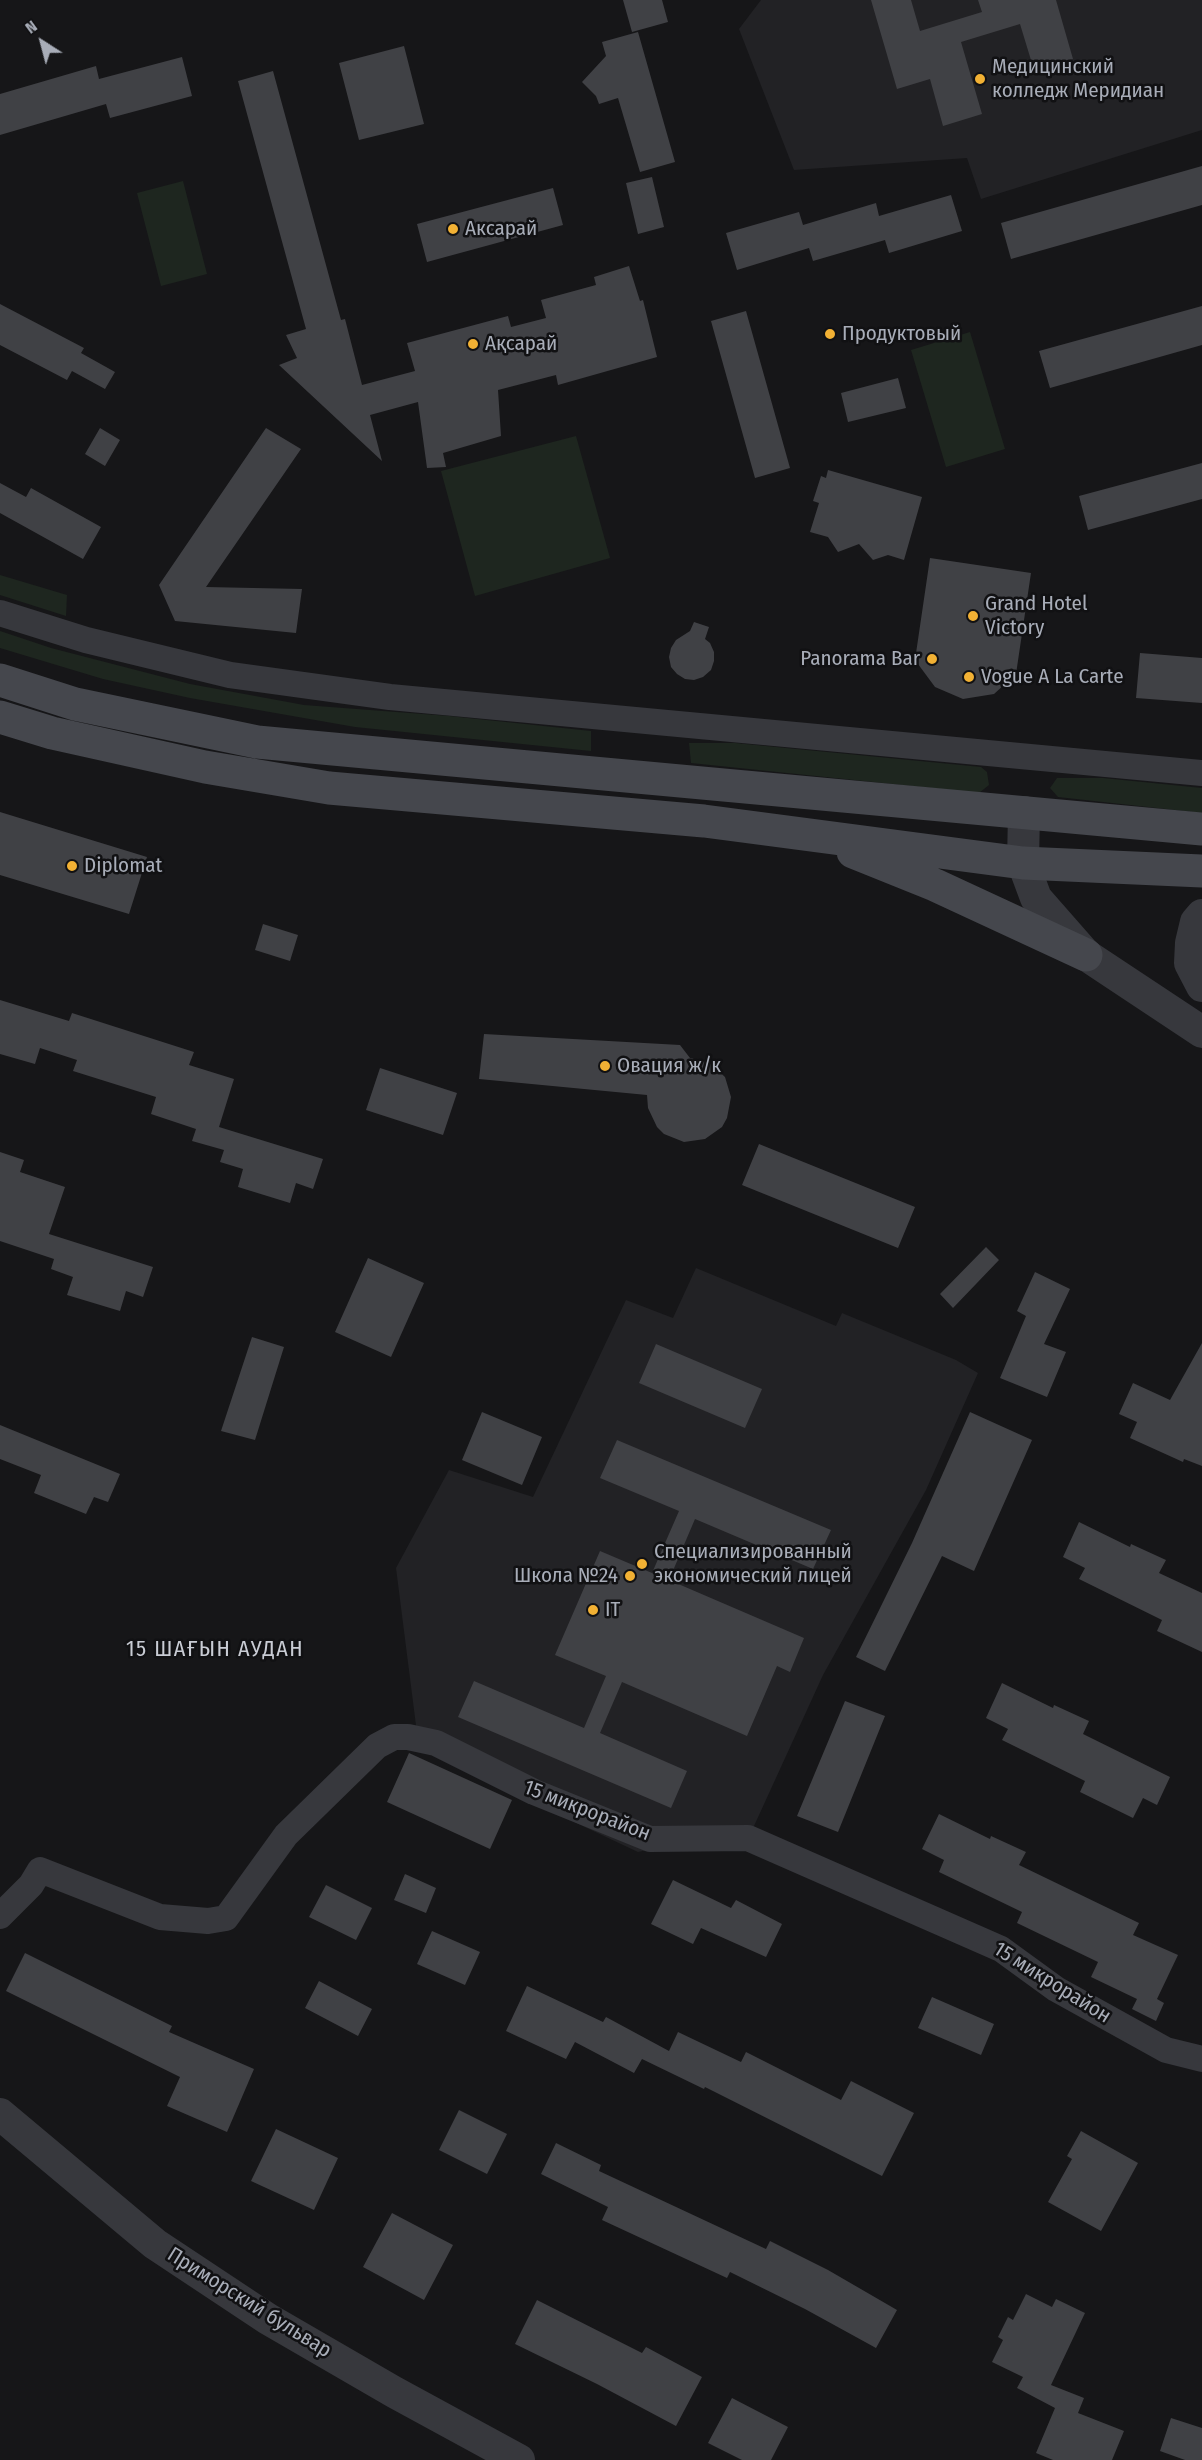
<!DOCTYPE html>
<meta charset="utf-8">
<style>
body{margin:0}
#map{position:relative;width:1202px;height:2460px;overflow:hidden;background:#161618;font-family:"Fira Sans Condensed",sans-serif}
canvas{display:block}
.north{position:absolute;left:12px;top:12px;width:60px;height:60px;-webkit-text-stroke:4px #111113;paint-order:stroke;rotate:324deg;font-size:16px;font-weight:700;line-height:24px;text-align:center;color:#a8adb8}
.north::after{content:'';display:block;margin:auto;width:21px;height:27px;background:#a8adb8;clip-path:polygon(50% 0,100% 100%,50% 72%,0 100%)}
</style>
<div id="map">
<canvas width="1202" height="2460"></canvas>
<div class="north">N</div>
</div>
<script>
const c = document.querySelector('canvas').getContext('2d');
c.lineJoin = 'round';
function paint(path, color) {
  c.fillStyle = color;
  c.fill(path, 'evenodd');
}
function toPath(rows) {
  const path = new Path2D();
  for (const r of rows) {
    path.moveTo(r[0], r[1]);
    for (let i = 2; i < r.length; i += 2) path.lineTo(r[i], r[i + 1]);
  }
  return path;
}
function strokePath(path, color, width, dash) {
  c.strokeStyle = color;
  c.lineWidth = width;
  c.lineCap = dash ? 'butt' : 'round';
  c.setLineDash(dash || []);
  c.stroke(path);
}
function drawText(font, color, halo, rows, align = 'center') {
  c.font = font + ' "Fira Sans Condensed",sans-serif';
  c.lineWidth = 5;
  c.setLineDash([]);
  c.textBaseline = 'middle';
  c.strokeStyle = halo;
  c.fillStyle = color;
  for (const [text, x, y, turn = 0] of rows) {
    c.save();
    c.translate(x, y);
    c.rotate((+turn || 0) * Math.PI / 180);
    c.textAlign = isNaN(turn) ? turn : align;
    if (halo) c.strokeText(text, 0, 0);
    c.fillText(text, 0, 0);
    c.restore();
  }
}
paint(toPath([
 [761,0,1202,0,1202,130,981,199,967,158,794,170,739,29],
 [696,1268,836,1326,842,1313,956,1360,978,1373,926,1490,823,1675,754,1826,638,1852,419,1749,396,1568,449,1470,533,1497,626,1300,673,1318]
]), '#222225');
paint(toPath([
 [183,181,207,274,161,286,137,193],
 [970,332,1005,449,946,467,911,350],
 [576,436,610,558,475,596,441,471],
 [0,575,67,595,66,616,0,595],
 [0,631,51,648,190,684,304,705,449,716,591,731,591,751,355,727,190,698,103,679,0,648],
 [689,743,735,743,981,767,987,772,989,785,979,793,691,763],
 [1057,778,1103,778,1202,788,1202,813,1058,797,1050,788]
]), '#1e261f');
paint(toPath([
 [623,0,662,0,668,22,632,32],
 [871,0,911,0,920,31,982,12,978,0,1056,0,1073,59,1034,70,1020,24,961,42,982,114,943,126,930,79,897,89],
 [638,32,675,162,640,172,618,98,599,104,596,96,582,82,606,56,602,42],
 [404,46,424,124,359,140,339,63],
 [182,57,192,96,110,118,106,104,0,135,0,94,96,66,99,79],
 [273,71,341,320,345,319,362,385,415,371,407,343,508,316,511,327,546,318,541,300,596,285,594,277,629,266,640,301,643,300,657,357,558,385,556,375,498,390,501,436,443,453,446,467,427,468,418,402,370,415,382,461,279,365,297,358,286,335,306,329,238,81],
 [1202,166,1202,205,1011,259,1001,223],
 [652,177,664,227,638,234,626,183],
 [553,188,563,225,427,262,417,224],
 [951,195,962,231,889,253,885,240,813,261,809,248,737,270,726,233,799,212,803,225,876,203,879,216],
 [0,304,84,348,81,353,115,372,105,389,72,371,67,380,0,345],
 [1202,306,1202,345,1050,388,1039,351],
 [746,311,790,468,755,478,711,321],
 [898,378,906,408,848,422,841,393],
 [100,428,120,440,105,466,85,454],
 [266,428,301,449,206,587,302,589,296,633,175,621,159,585],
 [1202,463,1202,499,1088,530,1079,496],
 [828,470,922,497,904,560,888,555,873,560,859,544,838,552,828,537,810,532,819,503,813,501,821,476,826,478],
 [0,483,26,497,31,488,101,527,83,559,0,513],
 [930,558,1031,573,1016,674,994,694,963,699,935,687,915,660],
 [694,622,709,627,705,639,710,643,714,652,714,661,711,670,703,677,694,680,685,679,677,674,671,667,669,657,671,648,676,640,690,631],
 [1140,653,1202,658,1202,703,1136,698],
 [0,812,147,857,129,914,0,875],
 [263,924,298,935,290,961,255,950],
 [0,1000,69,1021,72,1013,194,1052,189,1065,234,1079,219,1127,323,1159,313,1189,296,1183,290,1203,238,1187,243,1169,220,1162,224,1150,192,1141,196,1129,151,1114,156,1097,73,1071,77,1060,40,1048,35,1064,0,1054],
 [484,1034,680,1045,690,1058,710,1063,725,1077,731,1097,727,1118,722,1127,705,1139,684,1142,664,1134,657,1127,648,1108,647,1095,479,1079],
 [380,1068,457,1093,443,1135,366,1110],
 [759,1144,915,1207,898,1248,742,1185],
 [0,1152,24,1160,20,1172,65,1187,49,1234,153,1267,143,1297,126,1291,120,1311,67,1295,73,1277,51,1269,54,1259,0,1241],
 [986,1247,999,1260,953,1308,940,1294],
 [368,1258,424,1283,391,1357,335,1332],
 [1035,1272,1070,1289,1044,1344,1066,1352,1047,1397,1000,1378,1026,1316,1017,1311],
 [252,1337,284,1347,255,1440,221,1431],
 [1202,1343,1202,1466,1184,1459,1183,1462,1130,1438,1137,1422,1119,1414,1133,1383,1170,1400],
 [656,1344,762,1389,745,1428,639,1383],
 [482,1412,542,1437,522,1485,462,1460],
 [970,1412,1032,1440,974,1571,942,1556,885,1671,856,1657,912,1543],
 [0,1425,120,1474,108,1502,94,1497,86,1514,34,1493,41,1475,0,1459],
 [617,1440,831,1530,813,1569,695,1519,669,1580,804,1638,790,1672,777,1666,747,1736,622,1682,600,1733,687,1771,671,1808,458,1717,474,1681,584,1728,606,1676,555,1655,600,1551,652,1573,679,1511,600,1478],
 [1079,1522,1130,1547,1131,1544,1166,1560,1159,1573,1202,1593,1202,1652,1157,1631,1162,1620,1079,1579,1085,1568,1063,1557],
 [1002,1683,1053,1708,1054,1705,1089,1721,1083,1734,1170,1777,1157,1805,1143,1798,1133,1818,1080,1792,1085,1781,1002,1740,1008,1729,986,1718],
 [845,1701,885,1716,838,1832,797,1816],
 [409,1753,512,1800,490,1849,387,1802],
 [939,1814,990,1839,991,1836,1026,1852,1019,1865,1139,1923,1133,1935,1178,1955,1157,1999,1164,2003,1156,2021,1132,2009,1137,1999,1091,1977,1098,1962,1017,1923,1022,1912,939,1872,944,1860,922,1849],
 [405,1874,436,1888,426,1913,394,1900],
 [673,1880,731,1908,736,1900,782,1924,766,1957,701,1928,693,1944,651,1924],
 [326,1885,372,1908,356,1940,309,1917],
 [432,1931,480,1952,465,1985,417,1964],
 [25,1953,172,2026,169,2032,254,2069,227,2132,167,2106,180,2077,6,1991],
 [319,1981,372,2009,358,2036,305,2008],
 [527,1986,603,2022,606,2017,669,2051,678,2032,741,2062,746,2052,841,2100,851,2081,914,2113,882,2176,705,2087,704,2089,642,2059,634,2073,575,2042,566,2059,506,2031],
 [932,1997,994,2024,981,2055,918,2028],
 [459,2110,507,2134,487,2174,439,2150],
 [276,2129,338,2158,314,2210,251,2181],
 [1081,2131,1138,2163,1101,2231,1048,2202,1072,2159,1067,2156],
 [556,2143,601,2165,599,2171,766,2249,770,2241,828,2270,897,2310,876,2348,805,2309,730,2272,727,2278,602,2220,608,2207,541,2174],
 [392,2213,453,2245,424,2300,363,2267],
 [1026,2294,1052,2307,1056,2299,1085,2313,1051,2385,1084,2398,1078,2413,1124,2431,1112,2460,1053,2460,1036,2453,1055,2408,1017,2388,1023,2377,992,2362,1003,2340,998,2337,1008,2317,1013,2320],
 [537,2300,642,2353,646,2347,702,2377,676,2426,597,2384,515,2344],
 [732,2398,788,2427,771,2460,742,2460,708,2443],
 [1171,2418,1202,2428,1202,2460,1185,2460,1160,2451]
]), '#404145');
strokePath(toPath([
 [0,613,86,640,230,675,390,697,1202,773],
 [0,1916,31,1885,40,1870,160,1917,208,1921,226,1918,286,1835,377,1746,394,1737,408,1737,436,1743,534,1792,650,1839,748,1838,1001,1949,1056,1989,1166,2050,1202,2059]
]), '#37383d', 26);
strokePath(toPath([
 [1024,812,1023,863,1036,898,1086,955,1202,1032],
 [1202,915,1196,922,1191,943,1190,963,1202,986],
 [0,2114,155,2244,268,2319,394,2392,519,2460]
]), '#37383d', 32);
strokePath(toPath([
 [0,680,75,704,257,742,1202,829],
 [0,717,52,733,205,767,329,788,704,821,1023,863,1202,871],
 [853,852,935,885,1086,955]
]), '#45474d', 33);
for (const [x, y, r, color] of [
 [980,79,6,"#f2b134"],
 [453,229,6,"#f2b134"],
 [830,334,6,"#f2b134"],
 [473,344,6,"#f2b134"],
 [973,616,6,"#f2b134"],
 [932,659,6,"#f2b134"],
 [969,677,6,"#f2b134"],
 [72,866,6,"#f2b134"],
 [605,1066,6,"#f2b134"],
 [642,1564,6,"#f2b134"],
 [630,1576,6,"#f2b134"],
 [593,1610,6,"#f2b134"]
]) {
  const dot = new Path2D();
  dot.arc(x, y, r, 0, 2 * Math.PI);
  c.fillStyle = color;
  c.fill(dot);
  strokePath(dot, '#111113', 2);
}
drawText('21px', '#a8adb8', '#111113', [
 ["Медицинский",992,67],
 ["колледж Меридиан",992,91],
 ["Аксарай",465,229],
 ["Продуктовый",842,334],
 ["Ақсарай",485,344],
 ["Grand Hotel",985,604],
 ["Victory",985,628],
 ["Panorama Bar",920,659,"right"],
 ["Vogue A La Carte",981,677],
 ["Diplomat",84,866],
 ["Овация ж/к",617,1066],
 ["Специализированный",654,1552],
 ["экономический лицей",654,1576],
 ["Школа №24",618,1576,"right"],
 ["IT",605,1610]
], 'left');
drawText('21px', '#a8adb8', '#111113', [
 ["15 микрорайон",587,1811,21],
 ["15 микрорайон",1052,1983,32],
 ["Приморский бульвар",249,2303,32]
]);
c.letterSpacing = '1.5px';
drawText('22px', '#c9ccd4', '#111113', [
 ["15 ШАҒЫН АУДАН",215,1650]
]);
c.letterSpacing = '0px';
</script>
